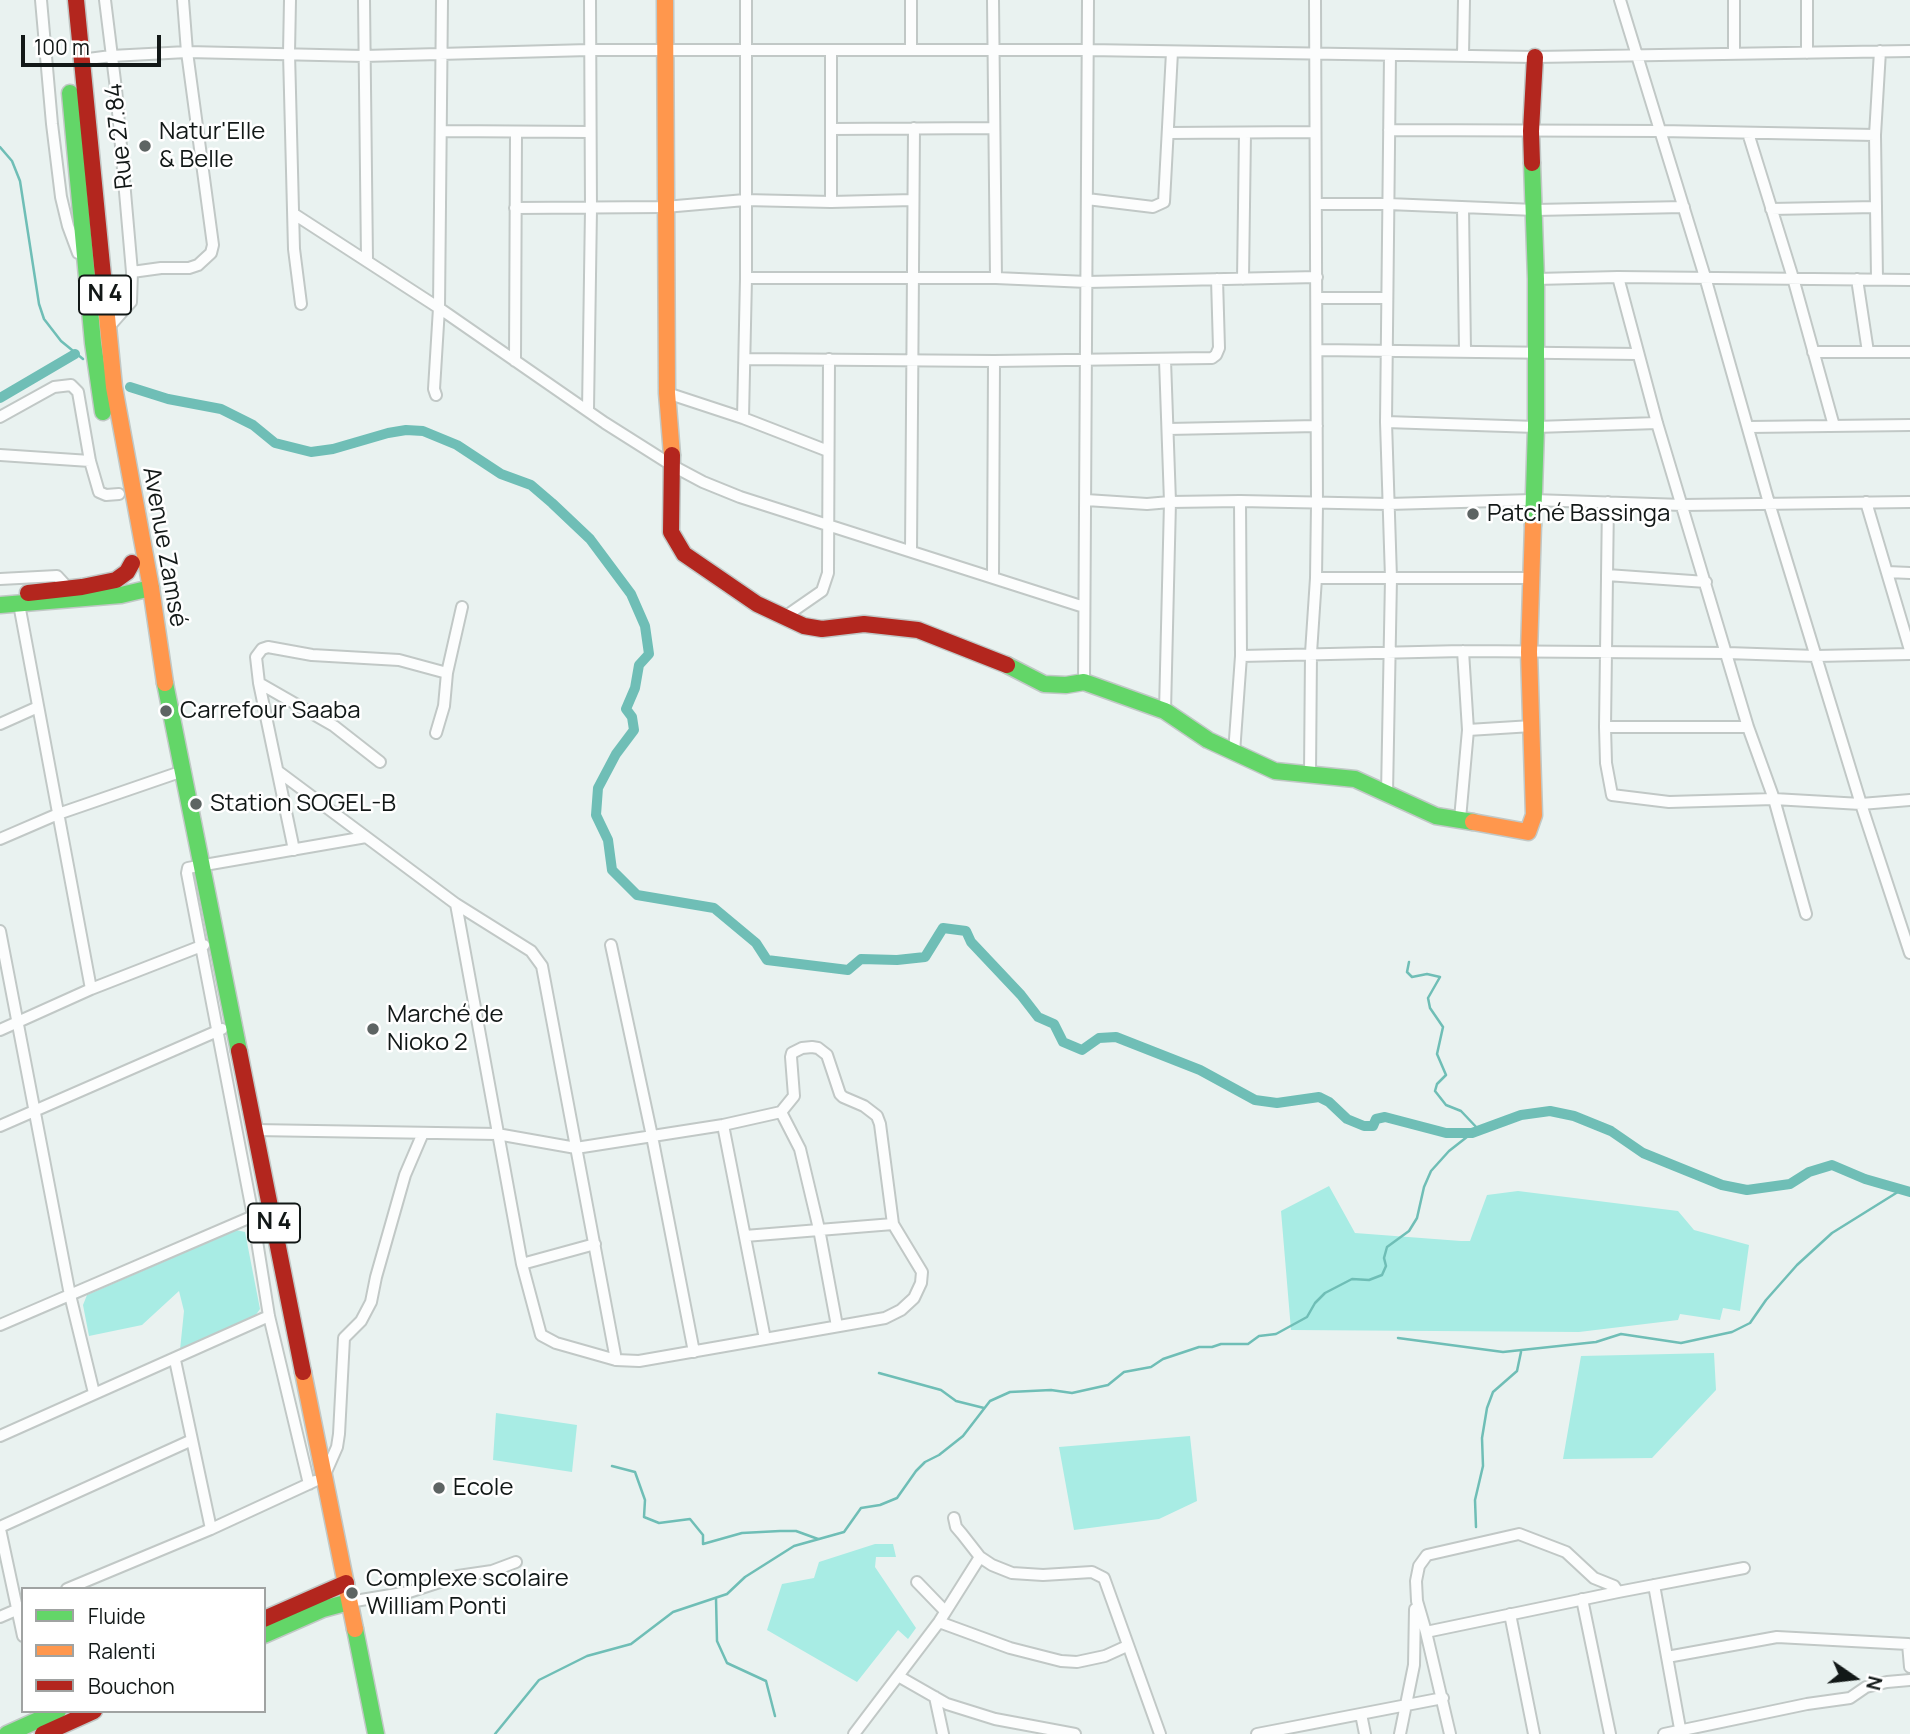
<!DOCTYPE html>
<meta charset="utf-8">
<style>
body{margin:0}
#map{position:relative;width:1910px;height:1734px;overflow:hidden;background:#e9f2f0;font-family:Manrope,sans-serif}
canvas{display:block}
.legend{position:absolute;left:21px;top:1587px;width:245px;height:126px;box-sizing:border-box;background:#fff;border:2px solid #a0a3a2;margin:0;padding:9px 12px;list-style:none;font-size:21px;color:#121817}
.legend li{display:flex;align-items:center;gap:14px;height:35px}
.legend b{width:35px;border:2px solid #a0a3a2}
.north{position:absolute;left:1819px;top:1643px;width:70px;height:70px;-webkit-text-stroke:5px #fff;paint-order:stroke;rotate:104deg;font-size:19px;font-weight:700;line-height:28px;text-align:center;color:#121817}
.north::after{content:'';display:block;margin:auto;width:24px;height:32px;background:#121817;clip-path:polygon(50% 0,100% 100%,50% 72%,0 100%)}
.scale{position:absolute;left:21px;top:35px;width:140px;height:32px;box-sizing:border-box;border:4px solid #121817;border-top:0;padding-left:9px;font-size:21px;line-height:24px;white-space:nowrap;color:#121817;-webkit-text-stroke:5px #fff;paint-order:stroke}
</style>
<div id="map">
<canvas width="1910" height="1734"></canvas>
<ul class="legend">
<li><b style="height:9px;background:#63d668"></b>Fluide</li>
<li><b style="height:9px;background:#ff974d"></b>Ralenti</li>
<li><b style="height:9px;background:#b3261e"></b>Bouchon</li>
</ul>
<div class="north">N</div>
<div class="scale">100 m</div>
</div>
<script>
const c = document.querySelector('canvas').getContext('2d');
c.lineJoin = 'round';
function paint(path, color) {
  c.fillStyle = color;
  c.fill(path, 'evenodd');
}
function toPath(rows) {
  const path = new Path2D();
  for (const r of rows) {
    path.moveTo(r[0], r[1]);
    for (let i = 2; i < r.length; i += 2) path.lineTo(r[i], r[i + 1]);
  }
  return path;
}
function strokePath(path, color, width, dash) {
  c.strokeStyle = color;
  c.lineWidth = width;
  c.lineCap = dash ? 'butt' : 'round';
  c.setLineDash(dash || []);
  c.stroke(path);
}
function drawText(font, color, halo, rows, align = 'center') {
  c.font = font + ' Manrope,sans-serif';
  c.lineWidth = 5;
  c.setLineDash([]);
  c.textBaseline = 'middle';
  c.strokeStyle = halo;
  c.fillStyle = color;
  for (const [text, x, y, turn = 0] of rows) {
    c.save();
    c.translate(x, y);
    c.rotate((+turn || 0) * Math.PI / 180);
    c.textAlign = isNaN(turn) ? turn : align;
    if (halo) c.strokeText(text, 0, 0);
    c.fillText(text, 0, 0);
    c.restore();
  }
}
paint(toPath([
 [1329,1186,1355,1233,1461,1241,1470,1241,1487,1195,1518,1191,1678,1211,1694,1230,1749,1245,1740,1311,1723,1308,1720,1320,1680,1314,1678,1320,1579,1332,1291,1330,1281,1211],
 [236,1230,245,1232,260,1309,255,1316,180,1350,184,1311,179,1291,142,1325,89,1336,83,1305,87,1295],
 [1714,1353,1716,1390,1652,1458,1563,1459,1581,1356],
 [496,1413,577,1425,572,1472,493,1460],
 [1190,1436,1197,1501,1159,1519,1074,1530,1059,1447],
 [875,1544,893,1544,896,1557,876,1557,875,1567,916,1628,908,1639,898,1630,857,1682,767,1630,782,1584,814,1578,819,1562]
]), '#a8ece4');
strokePath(toPath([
 [0,147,12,161,20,181,39,304,44,319,61,341,83,359],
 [1409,962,1407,972,1412,977,1427,974,1440,977,1428,998,1430,1008,1443,1027,1437,1054,1446,1075,1437,1084,1435,1091,1446,1105,1461,1111,1479,1130],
 [1398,1338,1503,1352,1596,1342,1621,1334,1681,1343,1732,1332,1750,1323,1766,1300,1797,1265,1832,1233,1901,1190],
 [879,1373,941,1390,956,1401,984,1408],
 [612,1466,635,1472,645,1500,644,1517,659,1523,690,1519,703,1535,703,1544,742,1533,780,1531,796,1531,818,1539],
 [1476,1527,1475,1500,1483,1466,1482,1438,1487,1408,1493,1392,1517,1371,1521,1352],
 [716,1598,717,1641,727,1663,766,1681,775,1716],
 [495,1734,539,1680,587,1656,631,1644,673,1612,727,1594,745,1577,794,1546,844,1532,861,1508,880,1505,897,1498,916,1471,925,1462,939,1455,963,1436,990,1401,1010,1392,1051,1390,1072,1393,1108,1385,1124,1372,1151,1367,1163,1359,1199,1347,1212,1347,1221,1344,1248,1344,1259,1336,1276,1334,1307,1317,1315,1303,1325,1293,1352,1279,1369,1280,1382,1275,1386,1266,1384,1258,1387,1247,1409,1231,1417,1218,1424,1187,1431,1171,1449,1151,1472,1133]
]), '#6fbeb6', 2.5);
strokePath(toPath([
 [130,387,168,399,221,409,253,425,275,443,311,452,333,449,388,433,406,430,423,431,457,445,501,474,531,485,552,503,590,539,631,594,645,626,649,654,639,665,635,688,626,709,632,717,634,730,616,754,598,788,596,815,608,840,612,870,637,895,714,908,756,943,767,960,848,970,861,959,897,960,925,957,943,928,966,931,971,942,1021,995,1038,1017,1054,1024,1063,1042,1082,1050,1099,1038,1116,1037,1200,1070,1255,1100,1277,1103,1319,1097,1329,1102,1347,1119,1364,1126,1373,1126,1376,1119,1385,1117,1446,1133,1472,1133,1521,1115,1550,1111,1574,1116,1611,1131,1643,1153,1722,1185,1747,1190,1790,1184,1809,1172,1832,1165,1865,1179,1910,1192],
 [0,398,75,354]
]), '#6fbeb6', 10);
const street = toPath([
 [41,0,52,124,61,197,68,226,78,253],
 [105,0,116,89,132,272],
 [290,0,289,53,294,249,301,304],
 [364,0,367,259],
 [993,0,996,278],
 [1620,0,1705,277,1769,503,1861,804,1910,953],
 [911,50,911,0],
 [1734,53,1734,0],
 [1807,53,1807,0],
 [1463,55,1464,0],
 [81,60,111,56,187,52,364,56,589,50,1088,50,1535,57,1910,51],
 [831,129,993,128],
 [1389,130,1660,131,1875,135],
 [442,131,590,132],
 [1168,133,1314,132],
 [1748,133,1793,278,1834,426],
 [1087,199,1153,207,1164,202,1172,52],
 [831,202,831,50],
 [1317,204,1388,204,1535,210,1684,207],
 [515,208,665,207,745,200,831,202,913,200],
 [1463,208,1465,351],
 [1771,209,1876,207],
 [294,214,439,308,605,423,673,466,703,482,740,497,1084,607],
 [1618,277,1657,423,1748,727,1774,799,1806,914],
 [746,278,996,278,1087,282,1317,277],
 [1243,279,1245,133],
 [1536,279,1618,277,1910,280],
 [1857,279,1868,352],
 [1877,279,1875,135,1880,51],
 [1317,298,1387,298],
 [109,327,131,302,132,272,161,268,189,268,198,265,211,253,213,245,187,52,183,0],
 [1318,350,1637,354],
 [1813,352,1910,352],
 [745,359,994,361,1212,358,1216,355,1219,348,1217,279],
 [515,361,516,133],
 [667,393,743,418,828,451],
 [436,395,434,389,439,308,442,0],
 [588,410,591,209,590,0],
 [0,417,54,387,71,385,78,392,90,461,99,492,106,495,119,494],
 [743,418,746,278,746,0],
 [1386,422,1536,427,1657,423],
 [1749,427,1910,425],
 [1168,429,1317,426],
 [0,455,90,461],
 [1086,500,1147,504,1170,502,1240,501,1388,504,1533,500,1683,505,1910,502],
 [1608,502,1605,727,1606,763,1612,795,1669,802,1774,799,1861,804,1910,800],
 [1866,502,1910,650],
 [911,551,914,128],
 [1887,572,1910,573],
 [1607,575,1706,582],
 [993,577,994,361],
 [1316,578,1530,578],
 [0,579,57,576,68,588],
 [19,604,91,989],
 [783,618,822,591,828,573,829,359],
 [1241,656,1463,651,1727,653,1816,656,1910,654],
 [447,673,462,607],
 [1084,682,1088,0],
 [259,683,294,850],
 [1165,711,1170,502,1165,360],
 [0,724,38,707],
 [1605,727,1748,727],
 [1468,730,1532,726],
 [1234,753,1241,656,1240,501],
 [380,762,334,726,259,683,256,657,262,649,268,647,312,655,399,660,447,673,444,706,436,733],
 [279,772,456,904,531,951,542,966,616,1360],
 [1310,774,1311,653,1316,578,1317,504,1315,0],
 [1387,794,1391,578,1386,422,1390,55],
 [1460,819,1468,730,1463,651],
 [0,839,58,814,183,771],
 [456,904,522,1264,541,1335,556,1343,616,1360,639,1361,885,1318,901,1310,914,1298,921,1283,922,1272,893,1224,880,1124,877,1116,864,1106,843,1097,840,1094,827,1055,818,1048,812,1047,802,1048,792,1053,791,1057,794,1096,781,1112,800,1149,819,1229,837,1326],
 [0,931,70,1295,94,1393],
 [611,945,652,1136,694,1352],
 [0,1030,91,989,204,945],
 [723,1125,765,1339],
 [0,1126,222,1029],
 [255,1130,497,1134,576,1148,723,1125,781,1112],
 [745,1236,893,1224],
 [522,1264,595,1244],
 [0,1325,258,1214],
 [175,1360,211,1529],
 [0,1436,269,1316],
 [326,1472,337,1447,339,1434,344,1338,361,1321,371,1302,376,1277,405,1175,423,1133],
 [309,1484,269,1316,253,1216,187,873,188,868,193,867,366,837],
 [954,1518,956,1527,962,1534,980,1557,992,1565,1012,1573,1043,1575,1092,1572,1104,1578,1160,1734],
 [0,1527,192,1440],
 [0,1529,23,1636],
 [917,1582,945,1611],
 [1654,1585,1681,1734],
 [67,1589,211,1529,315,1481],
 [1582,1599,1610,1734],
 [349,1602,409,1592,458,1576,492,1571,516,1562],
 [1510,1614,1534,1734],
 [0,1617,23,1607],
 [939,1622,1010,1648,1061,1661,1077,1662,1105,1656,1127,1646],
 [1426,1632,1417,1601,1416,1581,1419,1566,1427,1555,1519,1534,1566,1552,1594,1578,1614,1586,1618,1592],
 [1667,1657,1777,1637,1908,1644,1910,1667],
 [898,1676,947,1704,995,1719,1075,1734],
 [935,1697,943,1734],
 [1361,1714,1365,1734],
 [854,1734,939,1622,980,1557],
 [1257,1734,1443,1698],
 [1400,1734,1414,1665,1415,1609],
 [1450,1734,1426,1632,1618,1592,1744,1568],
 [1664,1734,1807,1704,1850,1698,1866,1687,1887,1682,1910,1680]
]);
const fast = toPath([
 [70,93,93,343,103,412],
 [1532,163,1536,279,1536,427,1533,525],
 [0,605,121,595,151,588],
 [1007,665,1044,684,1066,685,1084,682,1165,711,1208,740,1275,771,1355,779,1436,816,1473,822],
 [165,683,239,1051],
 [355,1629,376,1734],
 [264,1635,323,1609,349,1602],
 [7,1734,58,1711]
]);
const slow = toPath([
 [665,0,667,393,672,455],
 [105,296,114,387,151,588,165,683],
 [1473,822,1528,832,1534,815,1529,652,1533,525],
 [303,1372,355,1629]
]);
const jam = toPath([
 [76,0,105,296],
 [1532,163,1531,131,1535,57],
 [672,455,671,532,684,554,757,604,804,626,822,629,864,624,918,630,1007,665],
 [28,593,82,587,116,580,127,572,132,563],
 [239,1051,303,1372],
 [264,1619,346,1583],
 [43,1734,94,1711]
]);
strokePath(street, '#c1c8c6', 14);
strokePath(fast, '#c1c8c6', 19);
strokePath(slow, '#c1c8c6', 19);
strokePath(jam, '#c1c8c6', 19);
strokePath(street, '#fcfdfd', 10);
strokePath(fast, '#63d668', 16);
strokePath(slow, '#ff974d', 16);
strokePath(jam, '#b3261e', 16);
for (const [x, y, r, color] of [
 [145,146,7,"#5d6463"],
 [1473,514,7,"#5d6463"],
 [166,711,7,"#5d6463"],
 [196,804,7,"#5d6463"],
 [373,1029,7,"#5d6463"],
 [439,1488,7,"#5d6463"],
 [352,1593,7,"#5d6463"]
]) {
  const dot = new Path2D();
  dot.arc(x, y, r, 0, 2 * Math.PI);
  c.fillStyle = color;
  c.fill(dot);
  strokePath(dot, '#fff', 2.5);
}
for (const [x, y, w] of [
 [105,295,52],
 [274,1223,52]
]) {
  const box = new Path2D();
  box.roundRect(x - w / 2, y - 19.5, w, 39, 5);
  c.fillStyle = '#fff';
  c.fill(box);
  strokePath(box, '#121817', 2);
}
drawText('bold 23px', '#121817', null, [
 ["N 4",105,295],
 ["N 4",274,1223]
]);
drawText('24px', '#121817', '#fff', [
 ["Natur'Elle",159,132],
 ["& Belle",159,160],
 ["Patché Bassinga",1487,514],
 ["Carrefour Saaba",180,711],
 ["Station SOGEL-B",210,804],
 ["Marché de",387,1015],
 ["Nioko 2",387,1043],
 ["Ecole",453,1488],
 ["Complexe scolaire",366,1579],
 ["William Ponti",366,1607]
], 'left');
drawText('24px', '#121817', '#fff', [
 ["Rue 27.84",120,136,-96],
 ["Avenue Zamsé",164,547,80]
]);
</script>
